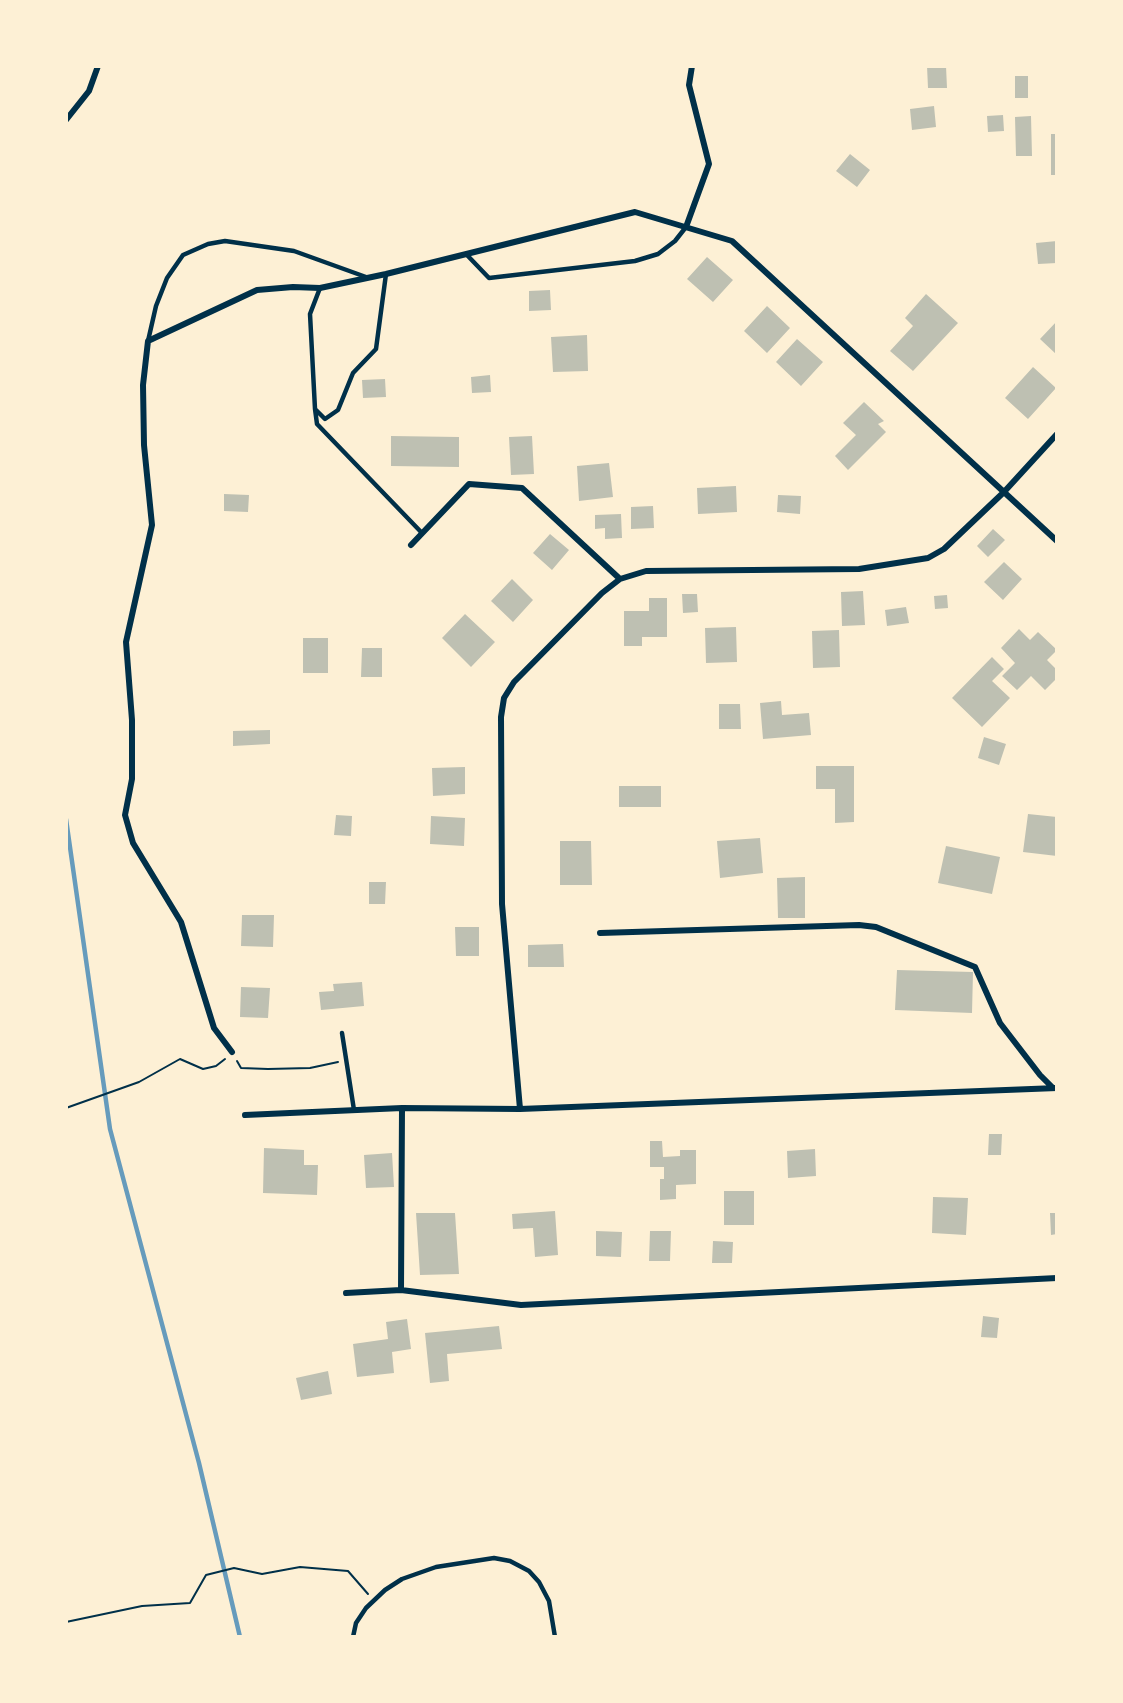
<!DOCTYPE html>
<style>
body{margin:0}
#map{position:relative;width:1123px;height:1703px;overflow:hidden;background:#fdf0d5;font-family:Spectral,serif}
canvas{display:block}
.frame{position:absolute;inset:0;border:68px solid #fdf0d5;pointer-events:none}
</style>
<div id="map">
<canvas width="1123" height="1703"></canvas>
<div class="frame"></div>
</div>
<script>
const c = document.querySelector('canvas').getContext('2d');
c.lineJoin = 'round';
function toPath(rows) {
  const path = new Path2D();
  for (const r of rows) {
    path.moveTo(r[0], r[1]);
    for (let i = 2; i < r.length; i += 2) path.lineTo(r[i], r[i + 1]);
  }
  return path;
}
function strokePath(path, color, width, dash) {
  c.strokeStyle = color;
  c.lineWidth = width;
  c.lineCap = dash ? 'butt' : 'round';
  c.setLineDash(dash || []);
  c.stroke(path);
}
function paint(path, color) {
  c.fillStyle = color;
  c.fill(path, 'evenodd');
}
strokePath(toPath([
 [66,819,110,1129,199,1463,240,1637]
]), '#669bbc', 4.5);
paint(toPath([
 [927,66,946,66,947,88,928,88],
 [1015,76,1028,76,1028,98,1015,98],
 [934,106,936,127,912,130,910,109],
 [1003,115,1004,131,988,132,987,116],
 [1031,116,1032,156,1016,156,1015,117],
 [1051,134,1057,134,1057,175,1051,175],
 [850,154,870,170,857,187,836,171],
 [1057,241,1057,263,1038,264,1036,243],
 [707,257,733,280,713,302,687,279],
 [550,290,551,310,529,311,529,291],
 [926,294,958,323,913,371,890,351,913,326,905,318],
 [767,306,790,328,767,353,744,331],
 [1057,321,1057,355,1040,339],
 [587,335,588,371,553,372,551,337],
 [797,339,823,362,801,386,776,362],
 [1033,367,1056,388,1028,419,1005,398],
 [490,375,491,392,472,393,471,377],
 [385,379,386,397,363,398,362,380],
 [864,402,884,421,878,424,886,432,848,470,835,456,856,435,843,423],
 [391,436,459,437,459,467,391,466],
 [532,436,534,474,511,475,509,437],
 [609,463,613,497,579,501,577,466],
 [736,486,737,512,698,514,697,488],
 [224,494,249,495,248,512,224,511],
 [778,495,801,496,800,514,777,512],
 [653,506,654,528,631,529,631,507],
 [621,514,622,538,605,539,605,528,595,529,595,515],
 [993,529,1005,540,988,557,977,546],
 [550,534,569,550,552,570,533,553],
 [1004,562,1022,579,1003,600,984,582],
 [512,579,533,600,513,622,491,601],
 [863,591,865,625,842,626,841,592],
 [682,594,697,594,698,612,683,613],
 [947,595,948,608,935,609,934,596],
 [649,598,667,598,667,637,642,637,642,646,624,646,624,611,649,611],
 [906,607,909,623,887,626,885,610],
 [465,614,495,642,471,667,442,638],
 [736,627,737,662,706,663,705,628],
 [1019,629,1030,640,1038,632,1057,650,1047,660,1057,670,1057,678,1045,690,1031,676,1017,690,1002,676,1015,663,1001,648],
 [839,630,840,667,813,668,812,631],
 [303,638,328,638,328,673,303,673],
 [362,648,382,648,382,677,361,677],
 [992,657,1004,669,992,681,1010,698,982,727,952,698],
 [781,701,782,715,809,713,811,735,763,739,760,703],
 [719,704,740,704,741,729,719,729],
 [270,730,270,744,233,746,233,731],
 [984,737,1006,744,999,765,978,758],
 [816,766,854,766,854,822,835,823,835,789,816,789],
 [465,767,465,794,433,796,432,768],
 [619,786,661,786,661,807,619,807],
 [1028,814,1057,817,1057,856,1023,852],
 [336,815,352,816,351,836,334,835],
 [431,816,465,818,464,846,430,844],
 [760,838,763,873,720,878,717,841],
 [560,841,591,841,592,885,560,885],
 [946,846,1000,857,992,894,938,883],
 [805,877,805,918,778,918,777,878],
 [369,882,386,882,385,904,369,904],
 [242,915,274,915,273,947,241,946],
 [455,927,479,927,479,956,456,956],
 [563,944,564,967,528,967,528,945],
 [897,970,973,972,972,1013,895,1010],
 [362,982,364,1006,321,1010,319,992,334,991,333,984],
 [241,987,270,988,268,1018,240,1017],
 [989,1134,1002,1134,1001,1155,988,1155],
 [650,1141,662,1141,663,1157,680,1156,680,1150,696,1150,696,1184,676,1185,676,1199,660,1200,660,1179,664,1179,664,1167,650,1167],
 [264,1148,304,1150,304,1165,318,1165,317,1195,263,1193],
 [815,1149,816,1176,788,1178,787,1151],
 [392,1153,394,1187,366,1188,364,1155],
 [724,1191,754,1191,754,1225,724,1225],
 [933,1197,968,1198,966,1235,932,1233],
 [555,1211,558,1255,535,1257,533,1228,513,1229,512,1214],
 [416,1213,455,1213,459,1274,420,1275],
 [1050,1213,1057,1213,1057,1234,1051,1235],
 [596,1231,622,1232,621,1257,596,1256],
 [650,1231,671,1231,670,1261,649,1261],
 [713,1241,733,1242,732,1263,712,1263],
 [983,1316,999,1318,997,1338,981,1337],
 [407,1319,411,1349,392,1352,394,1373,357,1377,353,1344,388,1339,386,1322],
 [499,1326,502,1349,447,1354,449,1381,430,1383,425,1333],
 [328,1371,332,1394,301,1400,296,1378]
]), '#bec0b2');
strokePath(toPath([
 [237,1061,241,1068,268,1069,310,1068,338,1062],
 [66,1108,139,1082,180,1059,203,1069,216,1066,225,1059],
 [66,1622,142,1606,190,1603,206,1575,234,1568,262,1574,300,1567,348,1571,368,1594]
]), '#003049', 2);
strokePath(toPath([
 [466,254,489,278,635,261,658,254,675,241,686,227],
 [320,288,310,314,315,409,325,419,338,410,353,373,376,349,386,274],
 [148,341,156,306,167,278,183,255,208,244,225,241,294,251,366,277],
 [315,409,317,424,422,533],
 [342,1033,354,1110],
 [353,1637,356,1623,366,1608,385,1590,402,1579,436,1567,494,1558,510,1561,529,1571,539,1582,549,1601,555,1637]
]), '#003049', 4.5);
strokePath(toPath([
 [66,120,89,91,98,66],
 [686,227,709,164,689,85,692,66],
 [411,545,469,484,522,488,620,579],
 [600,933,859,925,876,927,975,967,1000,1023,1040,1075,1053,1088],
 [232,1052,214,1028,181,922,133,843,125,815,132,779,132,720,126,642,152,525,144,445,143,385,148,341,257,290,293,287,320,288,386,274,635,212,732,241,1057,541],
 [520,1109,502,904,501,717,504,698,514,682,602,593,620,579,646,571,859,569,928,558,944,549,1004,492,1057,434],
 [245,1115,402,1108,520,1109,1057,1088],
 [401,1290,402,1108],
 [346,1293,401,1290,521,1305,1057,1278]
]), '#003049', 6);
</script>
